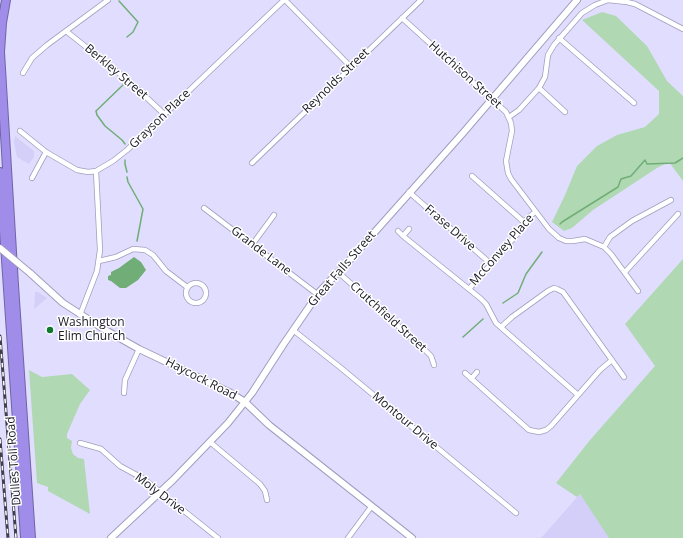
<!DOCTYPE html>
<html>
<head>
<meta charset="utf-8">
<style>
	body { margin:0 }
	canvas { display:block; background:#e1ddff }
</style>
</head>
<body>
<canvas width="683" height="538"></canvas>
<script>
const ctx = document.querySelector('canvas').getContext('2d');
ctx.lineJoin = 'round';
function paint(path, color) { ctx.fillStyle = color; ctx.fill(path, 'evenodd'); }
const shape = rows => new Path2D(rows.map(r => 'M' + r).join(''));
function strokePath(path, color, width, dash) { ctx.strokeStyle = color; ctx.lineWidth = width; ctx.lineCap = dash ? 'butt' : 'round'; ctx.setLineDash(dash || []); ctx.stroke(path); }
function drawText(font, color, halo, rows, align = 'center') {
  ctx.font = font + ' "Open Sans",sans-serif'; ctx.lineWidth = 3; ctx.setLineDash([]); ctx.textBaseline = 'middle'; ctx.strokeStyle = halo; ctx.fillStyle = color; for (const [text, x, y, turn = 0] of rows) {
    ctx.save(); ctx.translate(x, y); ctx.rotate((+turn || 0) * Math.PI / 180); ctx.textAlign = isNaN(turn) ? turn : align; if (halo) ctx.strokeText(text, 0, 0); ctx.fillText(text, 0, 0); ctx.restore();
  }
}
paint(shape([
	[15,136,34,151,34,157,29,164,17,157,14,142],
	[35,292,38,292,47,298,34,309],
	[580,494,613,538,541,538]
]), '#d4cff8');
paint(shape([
	[602,12,616,16,647,46,667,81,683,96,683,181,669,162,657,168,593,210,572,228,564,231,552,222,565,195,577,166,597,146,617,135,645,127,659,114,659,91,582,20],
	[683,259,683,538,609,538,580,494,577,497,556,483,590,440,655,366,625,324],
	[29,370,42,377,72,374,90,390,80,404,67,434,67,438,72,441,71,448,73,454,78,458,84,459,90,514,48,491,48,487,37,483]
]), '#b0d9b3');
paint(shape([
	[134,257,141,262,146,270,138,280,126,288,120,288,111,281,108,280,108,276,111,275,111,272,119,268]
]), '#70ad77');
strokePath(shape([
	[119,1,138,22,133,32,127,37],
	[124,84,96,111,97,115,105,126,122,140,125,144],
	[125,160,125,164,127,172],
	[127,177,128,182,143,209,137,241],
	[560,224,562,222,618,187,621,179,631,176,645,160,647,164,675,163,683,158],
	[503,303,518,293,526,274,542,252],
	[463,337,483,319]
]), '#70ad77', 1.5);
const minor = shape([
	[285,0,351,67],
	[402,18,506,112,511,123,512,131,506,161,508,173,511,179,549,229,559,238,566,241,573,241,585,239,604,247,611,254,638,291],
	[66,31,130,82,164,114],
	[559,38,634,103],
	[23,73,32,58,47,45,108,0],
	[539,88,565,112],
	[509,117,519,110,539,88,545,77,548,55,554,45,582,13,595,5,608,0,627,2,635,4,683,29],
	[20,131,46,152,77,170,88,172,96,171,113,161,127,150,284,0],
	[252,163,421,0],
	[472,176,525,223],
	[32,178,46,152],
	[409,192,491,264],
	[204,208,317,294],
	[398,231,403,236,409,229],
	[403,236,480,298,486,304,496,323,578,395],
	[252,245,274,215],
	[604,247,610,237,632,221,671,200],
	[99,261,116,257,133,249,145,250,153,255,166,271,187,287],
	[338,272,423,348,431,356,434,365],
	[625,272,678,214],
	'186 293a10 10 0 1 1 20 0a10 10 0 1 1-20 0Z',
	[469,289,519,232,527,219,535,212],
	[80,315,97,271,100,250,96,171],
	[501,327,512,317,548,291,554,288,557,289,563,292,624,377],
	[293,330,341,368,516,513],
	[465,373,529,430,539,432,546,430,551,426,600,370,612,360],
	[471,379,477,372],
	[124,393,125,380,139,349],
	[210,442,260,484,265,491,267,500],
	[80,443,101,449,120,466,144,479,218,538],
	[348,538,371,507]
]);
const secondary = shape([
	[30,273,63,303,102,328,139,349,229,392,245,402,269,425,412,538],
	[111,538,173,480,228,423,252,393,283,345,320,291,348,262,463,133,577,0]
]);
const motorway = shape([
	[6,0,2,23,0,52,14,285,31,538],
	[0,172,25,538]
]);
strokePath(minor, '#a19dbd', 6);
strokePath(secondary, '#a19dbd', 8);
strokePath(motorway, '#7164a4', 10);
strokePath(minor, '#fff', 4.5);
strokePath(secondary, '#fff', 6);
strokePath(motorway, '#9f8de9', 8);
const rail = shape([
	[0,336,16,538],
	[0,439,8,538]
]);
strokePath(rail, '#403d4d', 3);
strokePath(rail, '#fff', 1.5, [4.5]);
const secondaryBridge = shape([
	[0,248,30,273]
]);
strokePath(secondaryBridge, '#a19dbd', 8, []);
strokePath(secondaryBridge, '#fff', 6);
for (const [x, y, r, color] of [
	[50,330,4,"#0f7a2e"]
]) { const dot = new Path2D(); dot.arc(x, y, r, 0, 2 * Math.PI); ctx.fillStyle = color; ctx.fill(dot); strokePath(dot, '#fff', 1.5); }
drawText('12px', '#1b1925', '#fff', [
	["Berkley Street",116,72,40],
	["Hutchison Street",465,75,42],
	["Reynolds Street",336,81,-44],
	["Grayson Place",160,119,-44],
	["Frase Drive",450,228,41],
	["McConvey Place",502,250,-49],
	["Grande Lane",261,251,37],
	["Great Falls Street",342,269,-49],
	["Crutchfield Street",388,317,42],
	["Haycock Road",201,379,27],
	["Montour Drive",405,421,40],
	["Dulles Toll Road",14,461,-94],
	["Moly Drive",160,494,37]
]);
drawText('12px', '#1b1925', '#fff', [
	["Washington",58,323],
	["Elim Church",58,337]
], 'left');
</script>
</body>
</html>
